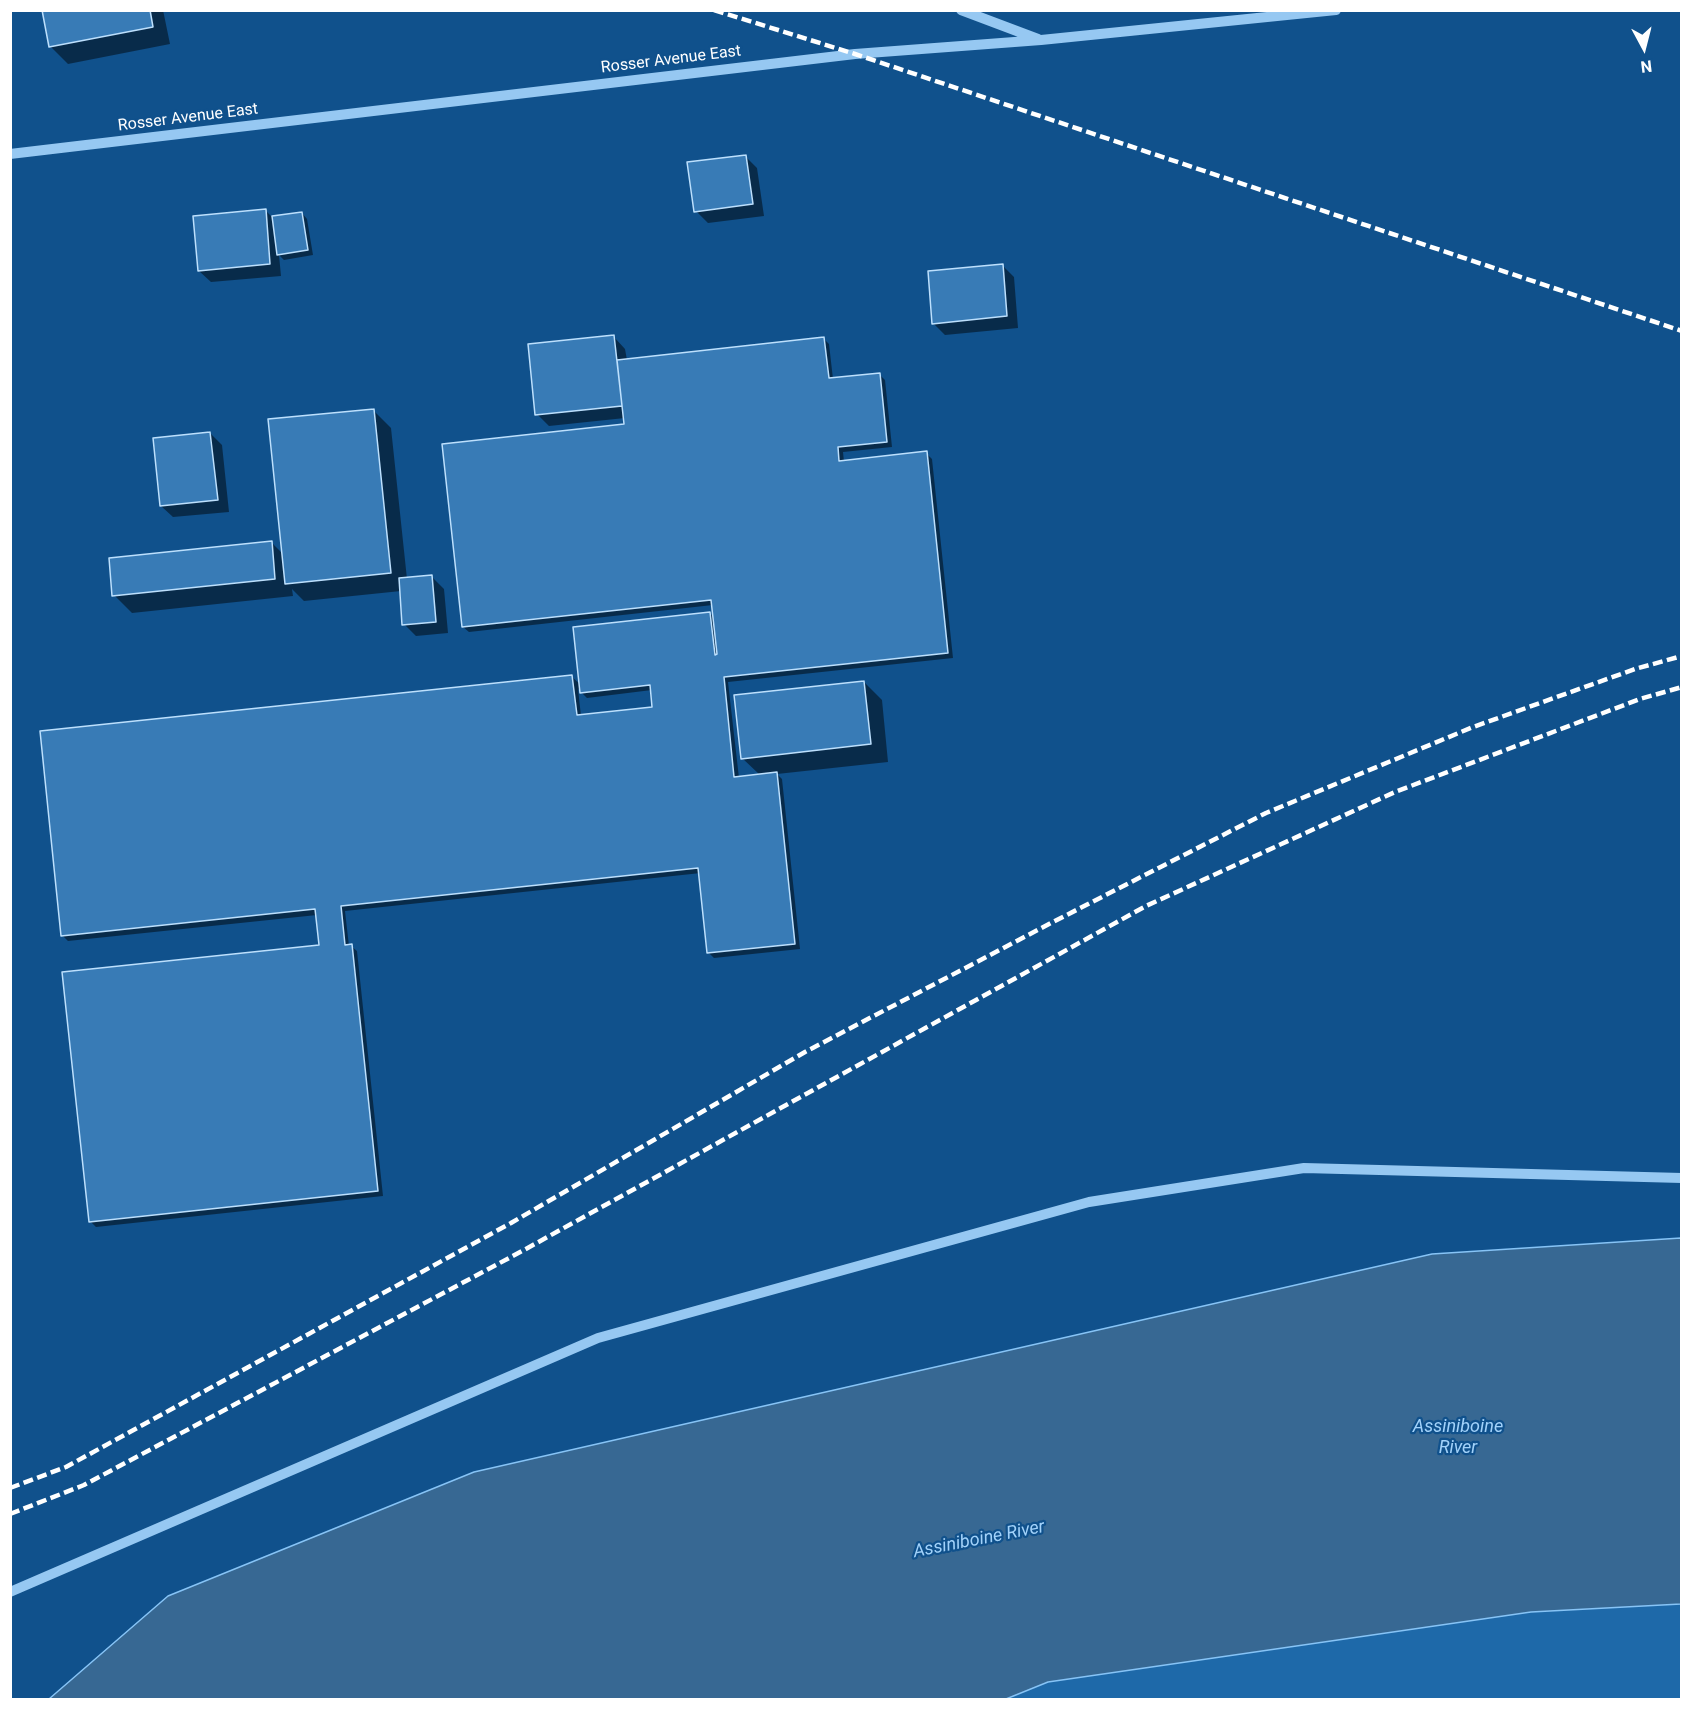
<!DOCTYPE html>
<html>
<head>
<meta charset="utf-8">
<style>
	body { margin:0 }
	#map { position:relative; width:1692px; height:1710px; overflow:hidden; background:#10518c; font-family:Roboto,sans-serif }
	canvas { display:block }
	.frame { position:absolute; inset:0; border:12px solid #fff; pointer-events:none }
	.north { position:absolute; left:1614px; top:18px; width:60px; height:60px; -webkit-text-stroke:4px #10518c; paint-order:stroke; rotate:173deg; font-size:16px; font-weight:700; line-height:24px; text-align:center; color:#fff }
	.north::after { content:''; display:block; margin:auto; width:21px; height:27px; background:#fff; clip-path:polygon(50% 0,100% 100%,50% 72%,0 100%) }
</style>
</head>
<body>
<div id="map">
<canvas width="1692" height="1710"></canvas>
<div class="frame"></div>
<div class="north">N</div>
</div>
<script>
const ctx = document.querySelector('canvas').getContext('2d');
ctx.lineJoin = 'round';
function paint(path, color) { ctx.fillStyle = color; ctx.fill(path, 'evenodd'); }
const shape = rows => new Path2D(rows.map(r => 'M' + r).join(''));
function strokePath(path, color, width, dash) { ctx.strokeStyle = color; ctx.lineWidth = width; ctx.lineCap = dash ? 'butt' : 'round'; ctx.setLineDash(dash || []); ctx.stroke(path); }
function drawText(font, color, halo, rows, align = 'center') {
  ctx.font = font + ' Roboto,sans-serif'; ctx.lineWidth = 4.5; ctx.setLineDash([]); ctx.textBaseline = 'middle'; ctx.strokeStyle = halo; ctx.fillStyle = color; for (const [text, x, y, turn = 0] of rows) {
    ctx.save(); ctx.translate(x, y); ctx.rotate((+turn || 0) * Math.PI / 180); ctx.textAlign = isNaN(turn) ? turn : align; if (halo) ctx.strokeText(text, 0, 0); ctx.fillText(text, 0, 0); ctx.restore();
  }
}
paint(shape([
	[1681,1604,1681,1699,1006,1700,1048,1682,1531,1612]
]), '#1e69a9');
const water = shape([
	[1681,1238,1681,1604,1531,1612,1048,1682,1006,1699,49,1699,168,1596,474,1472,1432,1254,1681,1238]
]);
paint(water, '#376893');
strokePath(water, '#87c4f6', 1.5);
paint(shape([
	[43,10,163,10,170,44,68,64,50,46],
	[745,156,757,168,764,216,708,223,696,211],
	[265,210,272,217,302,213,307,219,313,255,284,260,279,255,281,276,211,282,199,271],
	[1002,265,1014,277,1018,328,945,335,933,323],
	[614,337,625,349,627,360,824,339,829,344,833,379,879,374,885,380,892,447,843,452,844,462,926,453,932,459,953,658,728,682,739,778,760,775,742,758,864,682,882,700,888,762,777,774,782,779,800,949,714,958,709,953,701,873,345,911,349,946,351,946,357,951,383,1196,96,1227,90,1221,321,947,317,915,68,941,63,936,572,677,581,685,710,613,715,619,713,605,469,632,463,627,626,425,625,418,549,426,537,414],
	[578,689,587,698,652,690,654,709,581,716],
	[373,410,391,428,407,579,432,577,444,589,448,633,416,636,404,624,401,591,304,601,292,589,293,596,132,613,114,595,271,542,283,554],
	[210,433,222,445,229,512,173,517,161,506]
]), '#0007');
const building = shape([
	[42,10,150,10,153,27,49,47,42,10],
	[746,155,753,204,694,212,687,162,746,155],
	[266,209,270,264,198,271,193,216,266,209],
	[302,212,308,250,277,255,272,216,302,212],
	[1003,264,1007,316,932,324,928,271,1003,264],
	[614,335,622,406,535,415,528,344,614,335],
	[824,337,829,378,880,373,887,442,838,447,839,461,927,451,948,653,724,677,734,777,777,772,795,944,707,953,698,868,341,906,345,945,352,944,378,1191,89,1222,62,972,319,945,315,909,61,936,40,731,572,675,577,715,652,707,650,685,580,693,573,627,710,612,715,655,717,654,711,600,462,627,442,444,624,424,617,360,824,337],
	[374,409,391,573,285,584,268,419,374,409],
	[210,432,218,500,160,506,153,438,210,432],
	[272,541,275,579,112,596,109,558,272,541],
	[432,575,436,622,402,625,399,578,432,575],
	[864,681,871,744,741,759,734,695,864,681]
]);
paint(building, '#387bb6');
strokePath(building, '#bde0fd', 1.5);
strokePath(shape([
	[961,10,1038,39],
	[10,154,855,54,1041,40,1336,10],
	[10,1592,598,1338,1089,1202,1304,1168,1682,1178]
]), '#96c8f2', 10);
strokePath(shape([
	[714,10,855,54,1682,331],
	[10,1488,66,1467,511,1223,805,1052,1053,922,1266,813,1473,727,1635,669,1682,656],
	[10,1514,84,1485,524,1250,1146,906,1395,792,1640,699,1682,687]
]), '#fff', 4.5, [10, 4.5]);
drawText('16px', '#fff', '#10518c', [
	["Rosser Avenue East",671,60,-7],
	["Rosser Avenue East",188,118,-7]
]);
drawText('italic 18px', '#a2d2fa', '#10518c', [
	["Assiniboine",1458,1427],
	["River",1458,1448],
	["Assiniboine River",979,1540,-11]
]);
</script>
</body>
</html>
